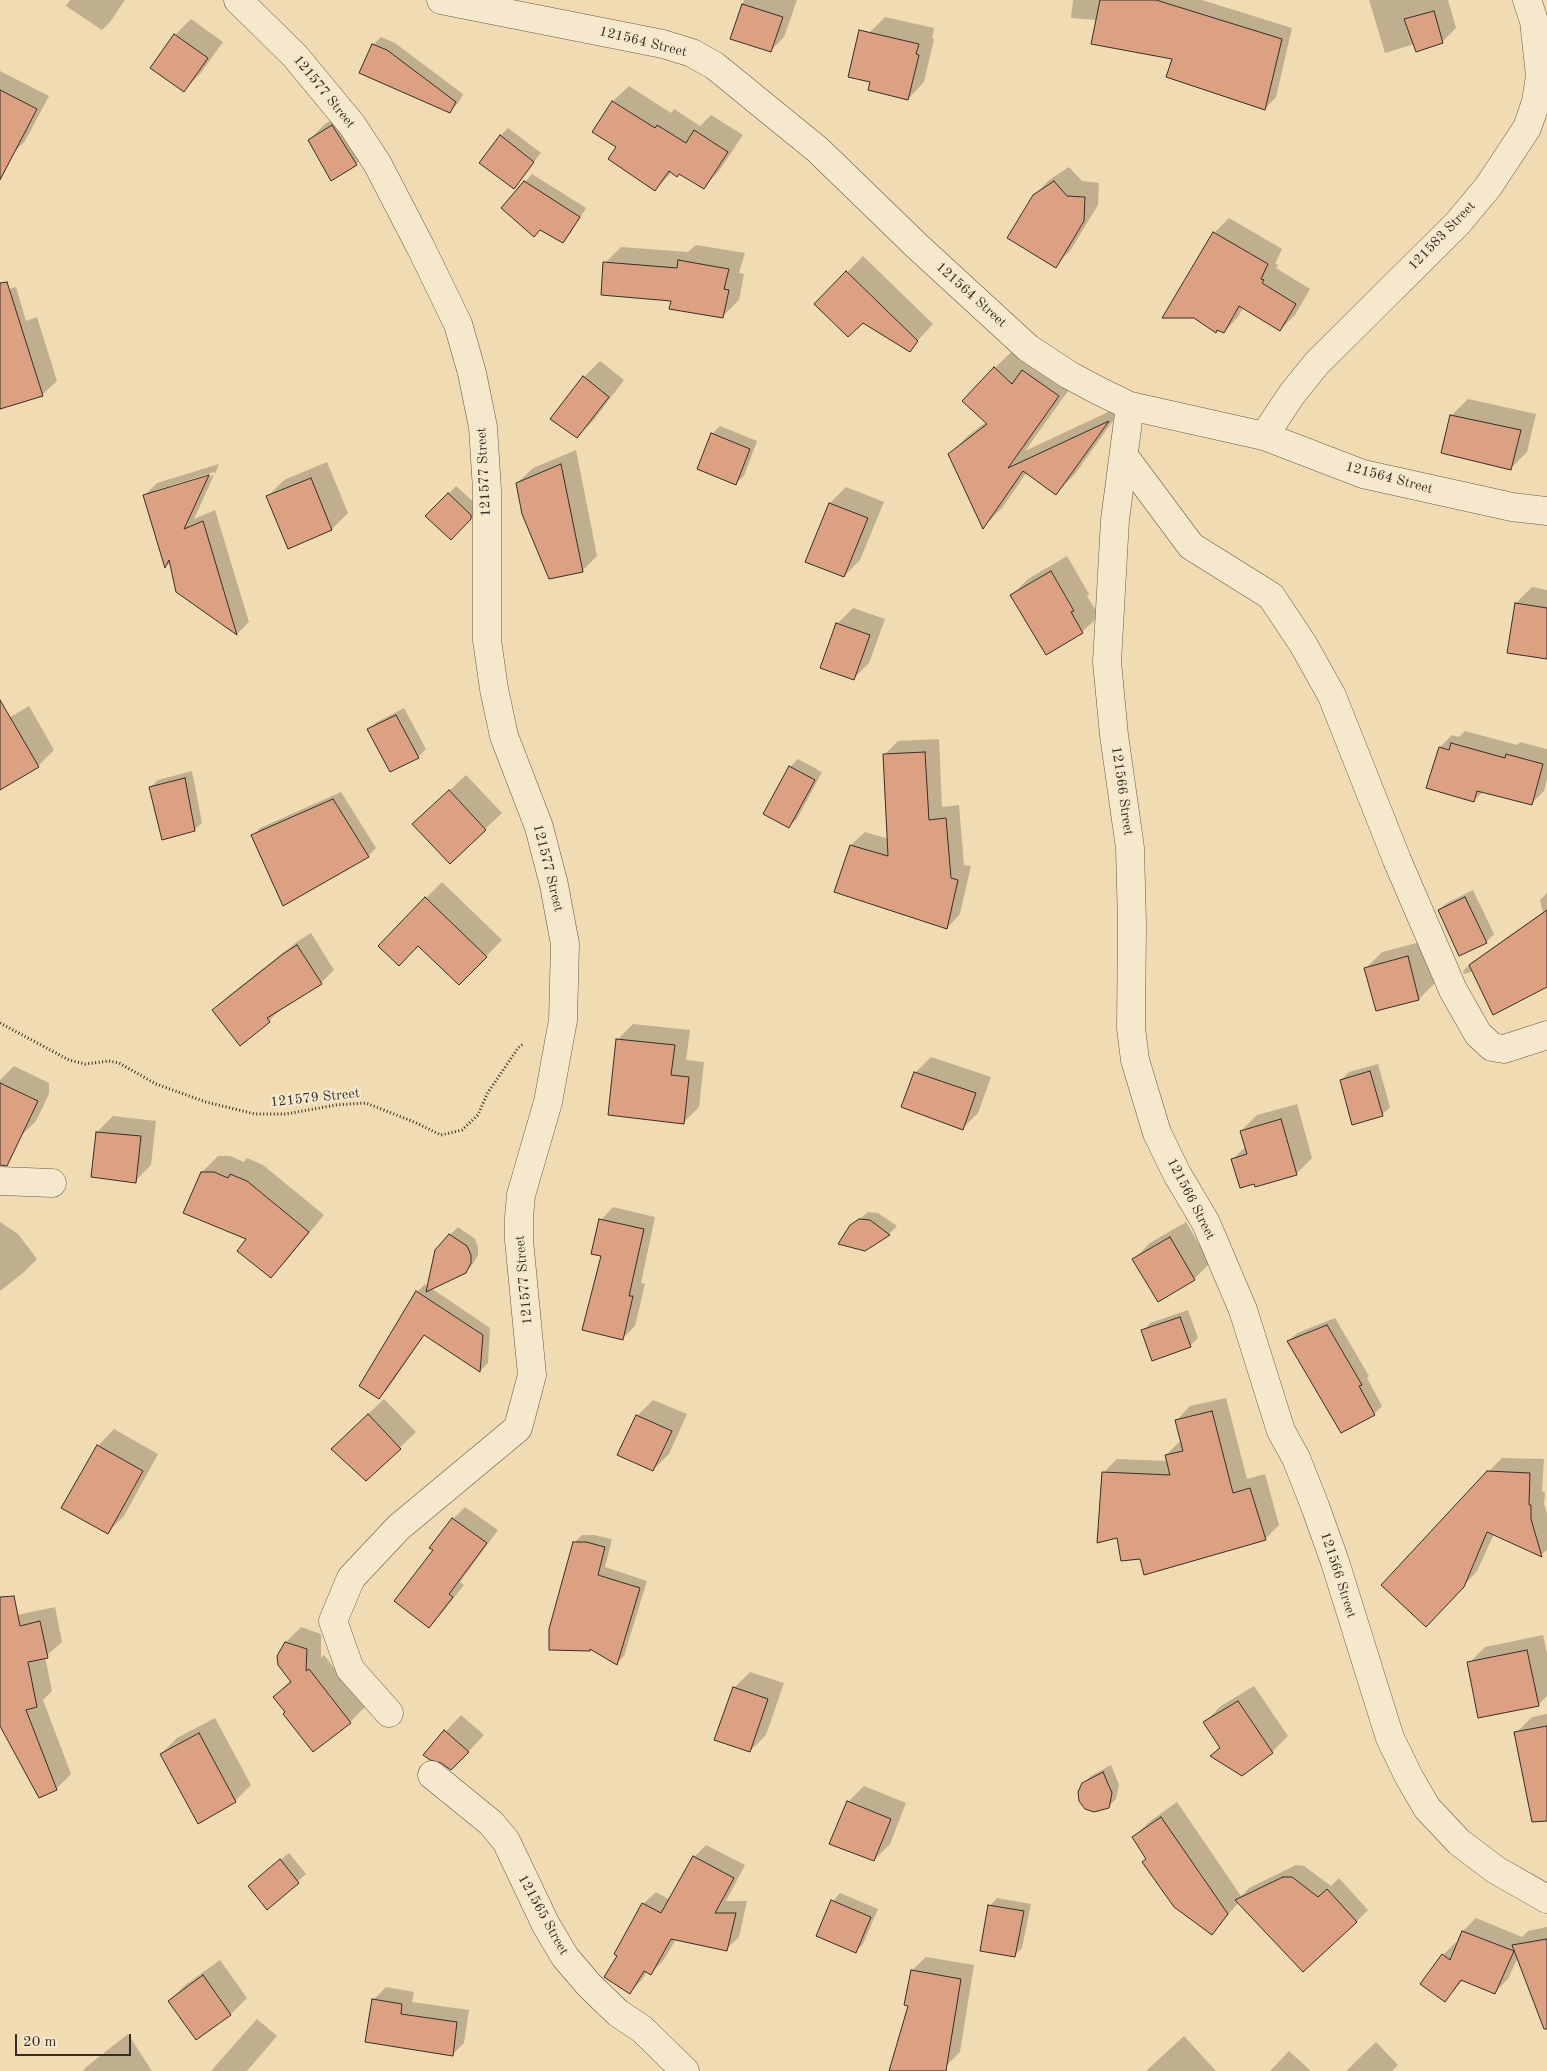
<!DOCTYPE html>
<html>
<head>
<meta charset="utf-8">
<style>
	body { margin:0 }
	#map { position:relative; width:1547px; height:2071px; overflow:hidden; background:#f0dbb2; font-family:"Old Standard TT",serif }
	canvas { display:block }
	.scale { position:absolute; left:15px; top:2034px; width:116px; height:22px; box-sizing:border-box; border:2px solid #382d25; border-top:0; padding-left:6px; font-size:15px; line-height:18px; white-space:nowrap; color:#382d25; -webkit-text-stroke:4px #f5e8cd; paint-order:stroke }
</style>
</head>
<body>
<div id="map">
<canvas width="1547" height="2071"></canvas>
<div class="scale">20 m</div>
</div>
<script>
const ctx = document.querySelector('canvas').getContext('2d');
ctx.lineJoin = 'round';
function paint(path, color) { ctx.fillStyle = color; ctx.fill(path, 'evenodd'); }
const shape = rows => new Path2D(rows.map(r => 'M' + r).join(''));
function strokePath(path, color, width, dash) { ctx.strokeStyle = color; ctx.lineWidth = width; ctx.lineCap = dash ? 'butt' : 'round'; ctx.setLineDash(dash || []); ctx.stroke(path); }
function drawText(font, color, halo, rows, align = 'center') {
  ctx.font = font + ' "Old Standard TT",serif'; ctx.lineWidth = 4.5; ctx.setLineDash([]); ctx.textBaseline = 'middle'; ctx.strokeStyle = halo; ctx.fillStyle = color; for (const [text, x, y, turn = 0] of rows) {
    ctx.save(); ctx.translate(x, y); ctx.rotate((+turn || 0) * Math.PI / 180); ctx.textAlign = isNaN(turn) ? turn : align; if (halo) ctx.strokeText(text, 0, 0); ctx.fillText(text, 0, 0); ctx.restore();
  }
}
paint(shape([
	[70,0,125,0,110,22,102,30,66,6],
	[744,0,797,0,784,37,770,51,732,39],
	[1073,0,1202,0,1292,28,1276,97,1265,109,1173,58,1097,20,1071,18],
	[1369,0,1448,0,1456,28,1442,42,1414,44,1385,53],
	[885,17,934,28,932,38,934,39,924,82,908,99,872,82,869,33],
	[191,19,223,42,200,74,184,90,175,35],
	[381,37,395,43,463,94,458,103,450,111,373,45],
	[0,71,49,96,25,141,12,154,0,148],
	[629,86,671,113,674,109,700,126,711,115,743,135,719,171,703,188,680,173,672,172,655,190,618,146,612,102],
	[348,110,372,148,356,164,331,179,309,140,325,124],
	[508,128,541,153,514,187,500,136],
	[1069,167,1082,181,1099,183,1098,205,1070,251,1055,266,1034,196,1049,180],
	[532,174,586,208,570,234,563,242,525,182],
	[1229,218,1282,249,1275,264,1278,265,1276,268,1310,289,1295,315,1280,330,1243,308,1238,317,1224,332,1218,329,1216,331,1214,233],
	[696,245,745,253,739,273,744,274,739,300,723,316,672,300,605,263,621,247,688,252],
	[863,256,933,324,909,350,863,321,816,304],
	[16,287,26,321,37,317,57,381,42,395,0,292],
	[1014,349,1078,377,1025,451,1125,404,1075,474,1056,493,1027,472,1002,508,983,527,949,454,969,435,986,422,995,368],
	[600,361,624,380,593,421,577,437,584,377],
	[1468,399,1536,414,1527,452,1511,468,1443,452,1452,415],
	[720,426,757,441,744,476,736,483,712,434],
	[576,450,597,556,582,571,517,483,533,468],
	[327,462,348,513,332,529,288,547,268,496,284,480],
	[219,464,215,474,214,472,157,490,157,492,214,475,194,519,215,510,249,622,237,634,177,591,171,561,166,566,144,496,157,483],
	[456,486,479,507,479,510,451,539,427,516],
	[846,487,884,502,860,560,844,576,807,561,830,503],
	[1067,556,1089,594,1087,596,1099,616,1082,632,1012,595,1028,579],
	[1532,587,1547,590,1547,658,1516,603],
	[853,608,885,619,869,663,853,679,837,624],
	[29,706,54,750,38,766,0,783,0,723],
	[404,708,426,749,418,757,369,729,377,722],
	[1465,731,1517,745,1520,742,1547,749,1547,779,1544,791,1531,804,1483,792,1474,800,1440,747,1452,735,1459,737],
	[939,739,942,807,959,805,964,865,971,866,960,914,947,928,835,891,851,845,865,832,889,839,884,755,898,741],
	[798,759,822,772,797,819,789,826,790,767],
	[192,771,202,823,194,830,150,788,158,780],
	[466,775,502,813,450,862,430,809],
	[341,792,376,848,368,856,253,836,260,828],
	[442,882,502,940,459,984,426,898],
	[1473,890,1494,934,1486,942,1439,910,1447,903],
	[1547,893,1547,950,1464,974,1463,971,1471,963,1543,912,1540,900],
	[311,933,334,970,321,983,282,1008,269,1021,214,1010,227,997,298,941],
	[1424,941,1435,983,1419,999,1376,1010,1366,968,1382,952],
	[633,1024,690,1030,686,1060,704,1062,699,1107,684,1122,618,1039],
	[931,1057,991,1077,978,1113,962,1129,929,1117,915,1073],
	[1378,1064,1390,1107,1382,1115,1341,1080,1349,1072],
	[14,1066,49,1083,49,1094,36,1121,20,1137,0,1127,0,1080],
	[1297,1104,1312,1158,1296,1174,1233,1159,1246,1146,1241,1131,1257,1115],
	[113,1116,156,1121,151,1165,135,1181,97,1132],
	[218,1156,230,1156,244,1162,247,1158,263,1165,324,1215,287,1260,271,1276,248,1239,202,1172],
	[613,1207,655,1217,641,1283,645,1284,635,1326,622,1339,602,1255,601,1220],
	[868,1212,878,1213,897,1226,889,1234,865,1250,851,1226],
	[0,1222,18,1234,37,1259,23,1273,0,1291],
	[1186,1222,1210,1263,1194,1279,1134,1259,1150,1243],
	[458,1227,475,1239,478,1247,478,1255,473,1264,465,1272,431,1288,490,1328,488,1363,480,1371,425,1334,387,1390,379,1397,417,1292,425,1284,428,1287,450,1235],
	[1188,1310,1198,1338,1190,1346,1143,1331,1150,1323],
	[1335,1318,1369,1376,1367,1378,1382,1406,1374,1414,1289,1341,1297,1333],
	[1226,1398,1247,1479,1265,1474,1279,1525,1265,1539,1141,1558,1103,1473,1117,1459,1168,1461,1166,1455,1181,1440,1176,1421,1190,1406],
	[384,1399,416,1432,366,1480,332,1448],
	[653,1400,687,1414,669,1454,653,1470,637,1416],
	[114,1429,158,1454,124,1516,108,1532,98,1446],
	[1502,1458,1544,1459,1542,1491,1545,1492,1544,1504,1547,1513,1547,1550,1541,1555,1494,1534,1477,1571,1440,1611,1488,1472],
	[465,1507,498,1530,460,1582,464,1585,441,1614,429,1626,435,1550,431,1548,453,1519],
	[582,1535,594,1535,612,1539,605,1567,647,1581,624,1656,617,1663,592,1648,590,1650,574,1543],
	[55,1607,62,1642,45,1657,52,1691,43,1700,71,1774,56,1789,0,1723,0,1621,3,1618],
	[301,1627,321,1634,321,1658,324,1655,365,1707,350,1722,286,1712,274,1697,291,1680,278,1657,286,1642],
	[1543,1635,1547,1653,1547,1696,1538,1705,1469,1663,1485,1647],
	[750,1672,784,1683,766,1735,750,1751,734,1688],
	[1254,1686,1288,1736,1272,1752,1212,1756,1220,1747,1205,1722,1221,1706],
	[1547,1714,1547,1769,1516,1733,1532,1717],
	[461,1715,484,1735,467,1753,442,1761,425,1754],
	[215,1718,251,1785,235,1801,161,1754,177,1738],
	[1111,1765,1119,1785,1116,1799,1108,1807,1083,1784,1091,1776],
	[864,1786,906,1803,890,1844,874,1860,848,1802],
	[1177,1802,1241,1896,1249,1888,1296,1865,1304,1866,1331,1886,1339,1878,1368,1910,1356,1922,1239,1902,1212,1933,1147,1858,1133,1838,1149,1822],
	[706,1845,745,1865,726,1901,747,1901,739,1937,726,1949,676,1939,663,1961,651,1973,647,1971,642,1980,630,1992,619,1955,643,1904,656,1892,670,1900,694,1857],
	[289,1853,306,1874,267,1908,249,1886],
	[840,1893,878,1909,863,1944,856,1951,833,1901],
	[997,1898,1031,1904,1022,1948,1014,1956,990,1906],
	[1476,1918,1522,1937,1528,1931,1547,1927,1547,2029,1518,1957,1508,1979,1495,1992,1464,1979,1445,2000,1443,1955,1456,1942,1458,1944,1463,1931],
	[926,1957,974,1965,960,2052,941,2071,890,2071,909,2005,912,1970],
	[220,1960,247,1998,231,2014,196,2038,169,2001,185,1985],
	[386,1987,414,1992,412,2002,469,2010,464,2043,452,2055,374,1999],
	[257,2019,277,2036,247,2071,211,2071],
	[128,2034,152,2071,83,2071,86,2067],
	[1184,2036,1216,2071,1146,2071],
	[1376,2042,1398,2065,1392,2071,1346,2071],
	[1289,2051,1311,2071,1270,2071]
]), '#0003');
const building = shape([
	[1100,0,1156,0,1282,39,1265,110,1166,77,1172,59,1091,44,1100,0],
	[742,4,783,17,771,52,730,39,742,4],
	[1434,11,1443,43,1416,52,1404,19,1434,11],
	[859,30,919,44,916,54,919,55,908,100,868,90,870,82,848,77,859,30],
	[174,34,208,58,184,92,150,68,174,34],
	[372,44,387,50,456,102,450,113,359,73,372,44],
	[0,90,37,109,0,180,0,90],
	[612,101,655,128,657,125,686,143,694,130,728,152,704,189,679,174,677,177,669,171,655,191,608,159,616,147,592,132,612,101],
	[332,125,357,165,331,181,308,140,332,125],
	[500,135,534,162,514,189,479,163,500,135],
	[524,181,580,217,563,243,540,230,534,237,501,208,524,181],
	[1054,181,1067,196,1085,197,1084,221,1056,268,1007,238,1033,195,1054,181],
	[1213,232,1268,264,1261,279,1264,280,1262,283,1296,304,1280,331,1239,306,1224,333,1217,330,1216,333,1194,318,1162,318,1213,232],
	[678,260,729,269,724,289,729,290,723,318,669,309,671,301,601,295,603,262,677,268,678,260],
	[846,271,918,341,910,352,863,323,848,337,814,304,846,271],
	[7,282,43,396,0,409,0,283,7,282],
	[994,367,1012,384,1022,370,1059,396,1008,468,1109,421,1056,495,1023,471,983,529,948,454,987,424,962,401,994,367],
	[583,376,609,397,577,438,550,419,583,376],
	[1450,415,1521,430,1511,470,1441,453,1450,415],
	[711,433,750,449,736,485,697,469,711,433],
	[561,464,583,572,549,579,522,514,516,483,561,464],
	[209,475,184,529,203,521,237,635,176,592,169,560,165,568,143,495,209,475],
	[311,478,332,530,288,549,266,496,311,478],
	[448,493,471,515,471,519,451,540,425,516,448,493],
	[829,503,868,518,844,577,805,562,829,503],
	[1051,571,1074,611,1071,612,1083,633,1046,655,1010,595,1051,571],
	[1515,603,1547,608,1547,659,1507,653,1515,603],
	[836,623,870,635,854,680,820,668,836,623],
	[0,700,39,767,0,790,0,700],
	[396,715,419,758,390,772,367,729,396,715],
	[1451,743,1505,758,1506,754,1543,764,1532,805,1477,791,1474,802,1426,788,1439,747,1449,750,1451,743],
	[925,752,929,820,946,818,951,878,958,880,947,929,834,892,850,845,888,856,883,754,925,752],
	[789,766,815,780,789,828,763,814,789,766],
	[185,778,195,831,162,840,149,787,185,778],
	[449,790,486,830,450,864,412,824,449,790],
	[333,799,369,857,283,906,251,835,333,799],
	[425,897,487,957,459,985,418,946,399,966,378,946,425,897],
	[1465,897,1487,943,1459,956,1438,910,1465,897],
	[1547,910,1547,987,1493,1015,1469,965,1547,910],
	[297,945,322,984,267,1018,270,1022,240,1046,212,1010,283,954,297,945],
	[1408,956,1419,1000,1376,1011,1364,968,1408,956],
	[616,1039,675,1045,671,1075,689,1077,684,1124,608,1115,616,1039],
	[1370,1071,1383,1116,1352,1125,1340,1080,1370,1071],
	[914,1072,976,1093,963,1130,901,1107,914,1072],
	[0,1083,38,1101,7,1166,0,1165,0,1083],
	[1281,1119,1297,1175,1255,1187,1254,1184,1240,1188,1231,1159,1247,1154,1240,1131,1281,1119],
	[96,1132,141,1136,136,1183,91,1177,96,1132],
	[201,1172,214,1172,228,1178,230,1174,247,1181,309,1232,271,1278,237,1251,246,1239,183,1213,201,1172],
	[599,1219,644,1229,629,1296,633,1296,623,1340,582,1330,601,1256,591,1254,599,1219],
	[859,1219,870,1220,890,1235,865,1251,838,1244,850,1225,859,1219],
	[449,1234,467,1246,471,1255,471,1263,466,1273,426,1292,435,1250,449,1234],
	[1170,1237,1195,1280,1158,1302,1132,1259,1170,1237],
	[416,1291,483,1335,480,1372,424,1335,379,1399,359,1386,416,1291],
	[1180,1317,1191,1347,1152,1361,1141,1330,1180,1317],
	[1327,1325,1362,1385,1359,1386,1375,1415,1341,1433,1287,1341,1327,1325],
	[1212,1411,1233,1493,1250,1488,1266,1540,1144,1575,1140,1559,1121,1561,1117,1538,1097,1543,1102,1472,1170,1475,1165,1455,1183,1451,1175,1420,1212,1411],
	[368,1414,401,1449,366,1481,331,1449,368,1414],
	[636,1415,672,1431,653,1471,617,1455,636,1415],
	[97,1445,143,1471,108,1534,61,1508,97,1445],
	[1487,1471,1530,1473,1529,1505,1531,1505,1531,1519,1542,1557,1487,1532,1464,1587,1426,1627,1381,1585,1487,1471],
	[452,1518,487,1543,449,1594,453,1597,429,1628,394,1601,433,1550,429,1548,452,1518],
	[573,1542,586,1542,605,1547,598,1575,640,1588,617,1665,590,1649,590,1651,549,1650,549,1629,573,1542],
	[14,1596,20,1626,40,1621,48,1658,28,1662,37,1707,26,1710,57,1790,39,1798,0,1726,0,1597,14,1596],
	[285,1642,307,1649,306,1671,309,1669,351,1723,313,1752,283,1714,285,1712,273,1697,291,1682,278,1665,277,1656,285,1642],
	[1527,1650,1539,1706,1478,1718,1467,1662,1527,1650],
	[733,1687,768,1699,750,1752,714,1740,733,1687],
	[1238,1701,1273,1753,1242,1776,1210,1756,1220,1748,1203,1722,1238,1701],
	[1547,1726,1547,1821,1532,1822,1514,1732,1547,1726],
	[444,1730,469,1752,451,1770,441,1763,430,1760,423,1755,444,1730],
	[199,1733,236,1802,198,1824,160,1754,199,1733],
	[1103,1772,1112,1793,1109,1808,1094,1812,1085,1809,1079,1801,1078,1792,1082,1783,1103,1772],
	[847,1801,891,1819,874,1861,829,1844,847,1801],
	[1161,1817,1228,1914,1212,1935,1174,1907,1142,1862,1146,1859,1132,1837,1161,1817],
	[693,1856,734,1878,715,1913,736,1913,727,1951,671,1939,651,1975,644,1971,630,1994,604,1977,617,1956,614,1954,642,1903,661,1913,693,1856],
	[280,1859,299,1883,267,1910,248,1886,280,1859],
	[1283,1877,1292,1877,1318,1897,1327,1889,1357,1922,1303,1972,1235,1900,1283,1877],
	[831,1900,871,1917,856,1953,816,1936,831,1900],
	[988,1905,1024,1911,1015,1957,980,1951,988,1905],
	[1462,1931,1514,1951,1495,1994,1461,1980,1445,2002,1420,1984,1442,1954,1450,1960,1462,1931],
	[1547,1939,1547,2029,1544,2029,1512,1945,1547,1939],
	[911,1970,961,1979,946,2071,889,2071,908,2006,904,2005,911,1970],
	[203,1975,231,2015,196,2040,168,2001,203,1975],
	[372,1999,402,2004,401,2014,457,2022,453,2056,365,2042,372,1999]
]);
paint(building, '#dca183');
strokePath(building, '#382d25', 1);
const minor = shape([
	[238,0,295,56,352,125,377,163,421,248,458,324,472,373,483,427,487,490,487,640,494,689,504,736,539,827,554,885,565,944,563,1020,548,1102,521,1195,519,1217,519,1240,532,1375,518,1428,399,1527,351,1578,333,1621,350,1669,389,1713],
	[441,0,663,44,692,53,715,66,818,150,917,246,1028,348,1069,375,1099,391,1130,406,1264,436,1363,474,1512,507,1547,511],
	[1130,406,1115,520,1107,662,1114,735,1130,848,1132,923,1131,1028,1135,1060,1157,1133,1177,1174,1206,1223,1243,1310,1281,1431,1296,1458,1315,1506,1335,1562,1390,1738,1409,1777,1427,1808,1459,1842,1496,1870,1547,1899],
	[1264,436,1292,394,1317,363,1457,224,1488,187,1527,128,1536,102,1540,76,1534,21,1527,0],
	[1124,456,1191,546,1271,596,1303,644,1332,696,1397,860,1453,990,1478,1034,1492,1047,1504,1049,1547,1035],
	[0,1181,52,1183],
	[432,1775,491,1823,506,1841,546,1925,565,1957,589,1985,618,2013,642,2029,685,2071]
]);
strokePath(minor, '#665848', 29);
strokePath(shape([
	[0,1023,69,1060,85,1064,109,1061,119,1063,156,1084,206,1102,255,1114,286,1114,336,1105,366,1103,414,1122,441,1135,462,1130,478,1115,487,1094,518,1048,524,1043]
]), '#382d25', 3, [1, 2.5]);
strokePath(minor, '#f5e8cd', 28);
drawText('14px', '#382d25', '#f5e8cd', [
	["121564 Street",643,42,14],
	["121577 Street",324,92,51],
	["121583 Street",1442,236,-46],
	["121564 Street",971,295,42],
	["121577 Street",484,472,-93],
	["121564 Street",1389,478,15],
	["121566 Street",1122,791,82],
	["121577 Street",548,868,76],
	["121579 Street",315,1098,-6],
	["121566 Street",1191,1199,63],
	["121577 Street",524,1280,-95],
	["121566 Street",1338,1575,72],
	["121565 Street",543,1915,61]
]);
</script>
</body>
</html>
